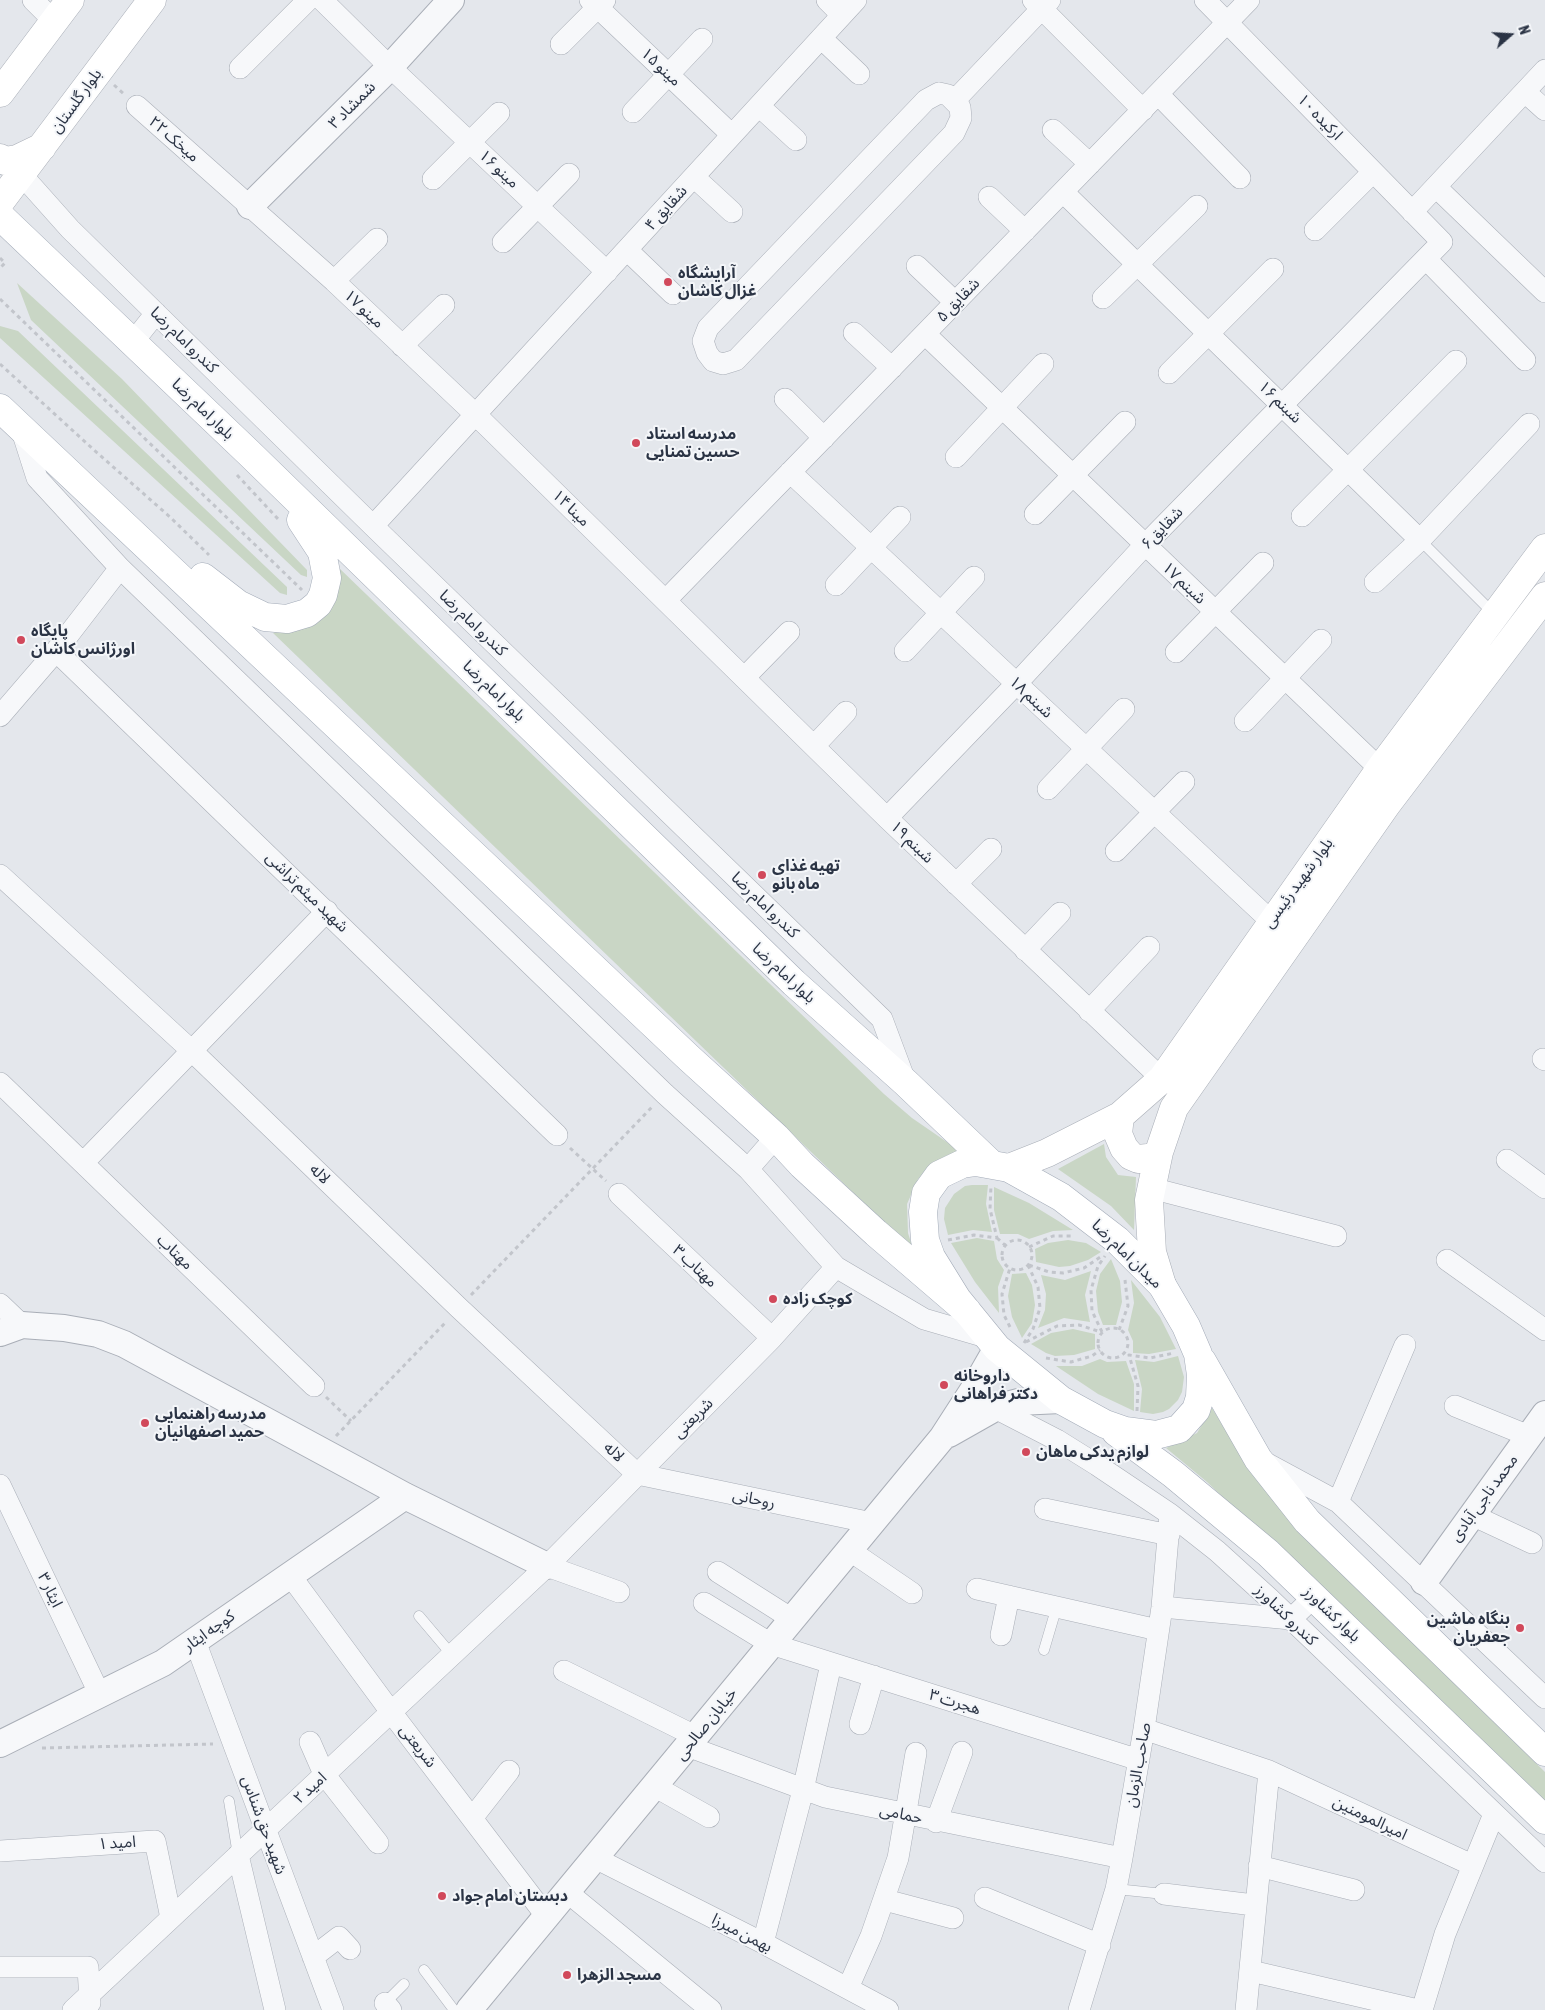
<!DOCTYPE html>
<html>
<head>
<meta charset="utf-8">
<style>
	body { margin:0 }
	#map { position:relative; width:1545px; height:2010px; overflow:hidden; background:#e4e7ec; font-family:"Asap Condensed",sans-serif }
	canvas { display:block }
	.north { position:absolute; left:1485px; top:10px; width:50px; height:50px; -webkit-text-stroke:4px #f4f6f9; paint-order:stroke; rotate:71deg; font-size:14px; font-weight:700; line-height:20px; text-align:center; color:#2b3445 }
	.north::after { content:''; display:block; margin:auto; width:18px; height:22px; background:#2b3445; clip-path:polygon(50% 0,100% 100%,50% 72%,0 100%) }
</style>
</head>
<body>
<div id="map">
<canvas width="1545" height="2010"></canvas>
<div class="north">N</div>
</div>
<script>
const ctx = document.querySelector('canvas').getContext('2d');
ctx.lineJoin = 'round';
function paint(path, color) { ctx.fillStyle = color; ctx.fill(path, 'evenodd'); }
const shape = rows => new Path2D(rows.map(r => 'M' + r).join(''));
function strokePath(path, color, width, dash) { ctx.strokeStyle = color; ctx.lineWidth = width; ctx.lineCap = dash ? 'butt' : 'round'; ctx.setLineDash(dash || []); ctx.stroke(path); }
function drawText(font, color, halo, rows, align = 'center') {
  ctx.font = font + ' "Asap Condensed","Noto Sans Arabic",sans-serif'; ctx.lineWidth = 4; ctx.setLineDash([]); ctx.textBaseline = 'middle'; ctx.strokeStyle = halo; ctx.fillStyle = color; for (const [text, x, y, turn = 0] of rows) {
    ctx.save(); ctx.translate(x, y); ctx.rotate((+turn || 0) * Math.PI / 180); ctx.textAlign = isNaN(turn) ? turn : align; if (halo) ctx.strokeText(text, 0, 0); ctx.fillText(text, 0, 0); ctx.restore();
  }
}
paint(shape([
	[17,283,122,379,307,570,307,577,301,575,31,320],
	[0,326,18,331,287,587,287,595,280,593,0,338],
	[338,567,884,1094,912,1118,960,1151,948,1155,931,1164,918,1179,907,1204,908,1233,912,1246,922,1259,273,633,299,624],
	[1104,1144,1106,1157,1118,1175,1136,1177,1134,1230,1111,1206,1058,1169],
	[972,1185,988,1185,986,1204,992,1232,973,1230,948,1235,944,1219,945,1208,954,1194,965,1186],
	[994,1187,1029,1203,1073,1230,1053,1231,1029,1239,1018,1234,1000,1234,994,1210],
	[977,1238,994,1241,997,1259,1004,1270,998,1287,999,1313,975,1282,951,1243],
	[1068,1240,1086,1243,1101,1252,1088,1260,1070,1266,1059,1267,1036,1262,1035,1249,1048,1243],
	[1111,1259,1120,1281,1122,1302,1116,1325,1103,1325,1098,1312,1096,1291,1100,1274],
	[1091,1271,1085,1295,1090,1322,1064,1318,1038,1328,1045,1310,1046,1294,1041,1275,1065,1280],
	[1026,1273,1032,1285,1035,1305,1032,1323,1022,1338,1012,1317,1008,1296,1012,1274],
	[1131,1280,1160,1317,1176,1349,1149,1354,1133,1353,1133,1341,1128,1330,1134,1303],
	[1073,1329,1095,1334,1095,1349,1074,1355,1055,1356,1046,1353,1031,1344,1051,1333],
	[1178,1356,1184,1377,1182,1392,1178,1400,1169,1409,1163,1412,1153,1414,1140,1412,1142,1389,1135,1360,1154,1362],
	[1100,1359,1107,1362,1126,1361,1134,1384,1134,1411,1098,1394,1056,1366,1082,1366],
	[1212,1408,1252,1474,1297,1530,1545,1772,1545,1806,1207,1482,1166,1448,1197,1433]
]), '#c9d6c5');
const service = shape([
	[1420,540,1494,614],
	[419,1616,452,1655],
	[1044,1650,1057,1606],
	[229,1801,238,1855],
	[1116,1889,1164,1894],
	[424,1970,454,2010],
	[385,2003,404,1984]
]);
const minor = shape([
	[33,0,54,21],
	[322,0,390,67,607,272],
	[590,0,732,135],
	[827,0,842,15],
	[1033,0,1143,110],
	[821,38,859,74],
	[561,44,605,0],
	[240,68,308,0],
	[1525,92,1545,110],
	[939,93,948,95,960,107,961,118,954,133,736,360,723,364,713,361,707,353,703,341,708,328,926,100,939,93],
	[1158,94,1240,178],
	[955,100,1050,0],
	[137,106,334,281,476,415,887,818,1162,1079],
	[759,106,796,140],
	[633,112,702,39],
	[1053,130,1090,164],
	[21,174,70,229,373,526,882,1019,906,1083],
	[694,177,732,212],
	[433,179,499,113],
	[1436,187,1545,292],
	[1063,192,1420,540],
	[989,197,1025,231],
	[1412,212,1545,70],
	[1315,230,1373,172],
	[503,242,569,174],
	[627,250,673,294],
	[1426,259,1525,360],
	[917,266,955,302],
	[334,281,377,239],
	[1103,298,1197,206],
	[854,333,892,368],
	[925,334,1380,769],
	[133,342,156,313],
	[402,346,444,305],
	[1169,373,1273,269],
	[785,399,824,438],
	[21,428,37,478,120,568,665,1094,748,1169,836,1267,924,1319,989,1338],
	[956,457,1043,364],
	[790,472,1271,921],
	[1035,514,1125,422],
	[1302,516,1456,361],
	[373,526,856,0],
	[1375,582,1420,540,1529,424],
	[836,585,900,517],
	[666,600,1249,0],
	[56,651,557,1135],
	[905,651,974,577],
	[1176,652,1263,563],
	[745,677,789,632],
	[0,716,56,651,120,568],
	[1245,721,1321,640],
	[814,746,846,712],
	[1048,789,1124,709],
	[887,818,1017,683,1144,546,1442,242,1205,0],
	[1116,851,1184,782],
	[0,875,192,1051,459,1308,637,1474,872,1523],
	[956,884,991,849],
	[1025,950,1060,913],
	[1089,1011,1149,947],
	[1543,1059,1545,1060],
	[0,1083,314,1386],
	[1507,1160,1545,1188],
	[83,1163,327,911],
	[748,1169,776,1137],
	[1151,1188,1336,1236],
	[619,1194,772,1338],
	[1447,1260,1545,1330],
	[0,1304,22,1325],
	[1455,1406,1529,1436],
	[995,1408,1057,1440,1097,1465,1170,1514,1217,1551,1270,1599,1545,1862],
	[1264,1462,1338,1502,1545,1698],
	[0,1485,100,1695],
	[1338,1502,1405,1345],
	[1045,1509,1169,1535],
	[1472,1515,1532,1543],
	[849,1550,912,1593],
	[547,1566,619,1592],
	[718,1572,792,1619],
	[290,1575,391,1712,547,1917],
	[977,1589,1158,1630],
	[704,1603,771,1644,1139,1760],
	[1162,1607,1291,1619,1314,1597],
	[1001,1635,1009,1596],
	[195,1641,333,2010],
	[564,1671,695,1736],
	[860,1724,874,1676],
	[1144,1729,1269,1771,1472,1865],
	[310,1742,324,1774,378,1843],
	[687,1746,825,1797,1122,1858],
	[654,1786,709,1817],
	[473,1817,509,1771],
	[936,1822,962,1752],
	[0,1851,155,1841,171,1918],
	[238,1855,275,2010],
	[595,1858,763,1943,888,2010],
	[1259,1866,1354,1890],
	[567,1892,711,2010],
	[1164,1894,1254,1905],
	[985,1898,1100,1945],
	[885,1900,953,1918],
	[763,1943,803,1790,831,1664],
	[313,1957,339,1937,350,1949],
	[0,1967,88,1967,90,2003],
	[1251,1971,1418,2010],
	[848,1988,871,1936,898,1858,916,1753],
	[385,2003,391,2010],
	[73,2010,547,1566,772,1338,836,1267],
	[1079,2010,1116,1889,1122,1858,1144,1729,1162,1607,1170,1514],
	[1246,2010,1269,1771],
	[1422,2010,1445,1934,1494,1814]
]);
const tertiary = shape([
	[250,206,390,67,451,0],
	[0,1333,22,1325,64,1328,98,1334,124,1344,405,1496,547,1566],
	[949,1434,995,1408,1018,1402,1061,1400],
	[1424,1582,1545,1414],
	[0,1744,163,1663,405,1496],
	[469,2010,942,1438,973,1390,997,1348]
]);
const secondary = shape([
	[0,93,70,0],
	[0,158,5,161,17,159,42,147],
	[0,202,152,0],
	[1120,1116,1118,1134,1124,1148,1131,1156,1138,1159,1158,1157],
	[1009,1168,1047,1153,1120,1116,1162,1079,1380,769,1545,548],
	[1162,1285,1152,1252,1149,1200,1159,1152,1174,1108,1387,804,1545,596]
]);
const primary = shape([
	[0,216,249,453,794,983,906,1083,990,1163],
	[0,408,689,1058,776,1137,802,1165,876,1233,967,1311],
	[203,577,238,604,265,617,287,619,307,613,318,604,323,595,327,578,322,552,301,520],
	[976,1162,1009,1168,1061,1197,1117,1240,1162,1285,1186,1326,1198,1354,1201,1375,1200,1397,1196,1410,1179,1429,1156,1435,1125,1431,1105,1424,1061,1400,997,1348,957,1299,931,1257,925,1240,923,1212,926,1193,939,1175,962,1164,976,1162],
	[1202,1361,1258,1459,1307,1521,1545,1752],
	[1116,1432,1173,1474,1268,1553,1545,1820]
]);
strokePath(service, '#a9aeb7', 11);
strokePath(minor, '#a9aeb7', 22);
strokePath(tertiary, '#a9aeb7', 28);
strokePath(secondary, '#a9aeb7', 29);
strokePath(primary, '#a3abb8', 29);
strokePath(shape([
	[114,85,124,94],
	[0,258,5,263,0,268],
	[0,299,302,590],
	[0,364,94,450,170,517,209,555],
	[237,475,279,520],
	[570,1148,606,1181],
	[997,1238,1006,1246],
	[948,1240,974,1235,997,1238,990,1209,991,1185],
	'1002 1255a15 15 0 1 1 30 0a15 15 0 1 1-30 0Z',
	[1029,1247,1053,1236,1074,1236],
	[1029,1265,1049,1272,1063,1273,1084,1268,1102,1256],
	[471,1295,652,1107],
	[1010,1327,1004,1315,1002,1294,1010,1268],
	'1098 1343a15 15 0 1 1 30 0a15 15 0 1 1-30 0Z',
	[1119,1330,1128,1306,1125,1280],
	[1102,1332,1092,1311,1091,1290,1098,1266,1105,1256],
	[1026,1342,1057,1326,1079,1325,1101,1332],
	[1024,1343,1033,1329,1040,1308,1038,1287,1028,1265],
	[1046,1358,1071,1362,1092,1356,1100,1350],
	[326,1397,351,1421],
	[1137,1411,1138,1386,1129,1355,1150,1358,1174,1353],
	[336,1436,446,1322],
	[42,1748,213,1744]
]), '#c2c5cb', 3, [4, 4]);
strokePath(service, '#f7f8fa', 10);
strokePath(minor, '#f7f8fa', 21);
strokePath(tertiary, '#f7f8fa', 26);
strokePath(secondary, '#fff', 28);
strokePath(primary, '#fff', 28);
for (const [x, y, r, color] of [
	[668,282,5,"#d1495b"],
	[636,443,5,"#d1495b"],
	[21,640,5,"#d1495b"],
	[762,875,5,"#d1495b"],
	[773,1299,5,"#d1495b"],
	[944,1385,5,"#d1495b"],
	[145,1423,5,"#d1495b"],
	[1026,1452,5,"#d1495b"],
	[1520,1628,5,"#d1495b"],
	[442,1896,5,"#d1495b"],
	[567,1975,5,"#d1495b"]
]) { const dot = new Path2D(); dot.arc(x, y, r, 0, 2 * Math.PI); ctx.fillStyle = color; ctx.fill(dot); strokePath(dot, '#f4f6f9', 2); }
drawText('16px', '#2b3445', '#f4f6f9', [
	["مینو ۱۵",661,67,43],
	["بلوار گلستان",76,101,-54],
	["شمشاد ۳",352,105,-45],
	["ارکیده ۱۰",1320,117,46],
	["میخک ۲۲",174,139,41],
	["مینو ۱۶",499,169,43],
	["شقایق ۴",666,208,-48],
	["شقایق ۵",958,300,-46],
	["مینو ۱۷",364,309,43],
	["کندرو امام رضا",184,340,44],
	["شبنم ۱۶",1280,402,44],
	["بلوار امام رضا",203,409,44],
	["مینا ۱۴",571,508,44],
	["شقایق۶",1162,528,-46],
	["شبنم ۱۷",1184,583,43],
	["کندرو امام رضا",473,623,44],
	["بلوار امام رضا",494,691,44],
	["شبنم ۱۸",1031,697,43],
	["شبنم ۱۹",912,842,44],
	["بلوار شهید رئیسی",1298,883,-54],
	["شهید میثم تراشی",307,892,44],
	["کندرو امام رضا",765,905,44],
	["بلوار امام رضا",784,973,43],
	["لاله",320,1174,44],
	["مهتاب",175,1252,44],
	["میدان امام رضا",1127,1254,44],
	["مهتاب ۳",695,1266,43],
	["شریعتی",693,1418,-45],
	["لاله",614,1452,43],
	["محمد ناجی آبادی",1484,1498,-54],
	["روحانی",754,1499,12],
	["ایثار ۳",50,1590,64],
	["بلوار کشاورز",1332,1614,44],
	["کندرو کشاورز",1286,1615,44],
	["کوچه ایثار",209,1631,-35],
	["هجرت ۳",955,1702,17],
	["خیابان صالحی",706,1724,-51],
	["شریعتی",418,1746,52],
	["صاحب الزمان",1138,1765,-80],
	["امید ۲",310,1788,-42],
	["حمامی",901,1814,12],
	["امیرالمومنین",1370,1818,26],
	["شهید حق شناس",264,1825,70],
	["امید ۱",117,1843,-4],
	["بهمن میرزا",742,1933,27]
]);
drawText('bold 16px', '#2b3445', '#f4f6f9', [
	["آرایشگاه",678,273],
	["غزال کاشان",678,291],
	["مدرسه استاد",646,434],
	["حسین تمنایی",646,452],
	["پایگاه",31,631],
	["اورژانس کاشان",31,649],
	["تهیه غذای",772,866],
	["ماه بانو",772,884],
	["کوچک زاده",783,1299],
	["داروخانه",954,1376],
	["دکتر فراهانی",954,1394],
	["مدرسه راهنمایی",155,1414],
	["حمید اصفهانیان",155,1432],
	["لوازم یدکی ماهان",1036,1452],
	["بنگاه ماشین",1510,1619,"right"],
	["جعفریان",1510,1637,"right"],
	["دبستان امام جواد",452,1896],
	["مسجد الزهرا",577,1975]
], 'left');
</script>
</body>
</html>
